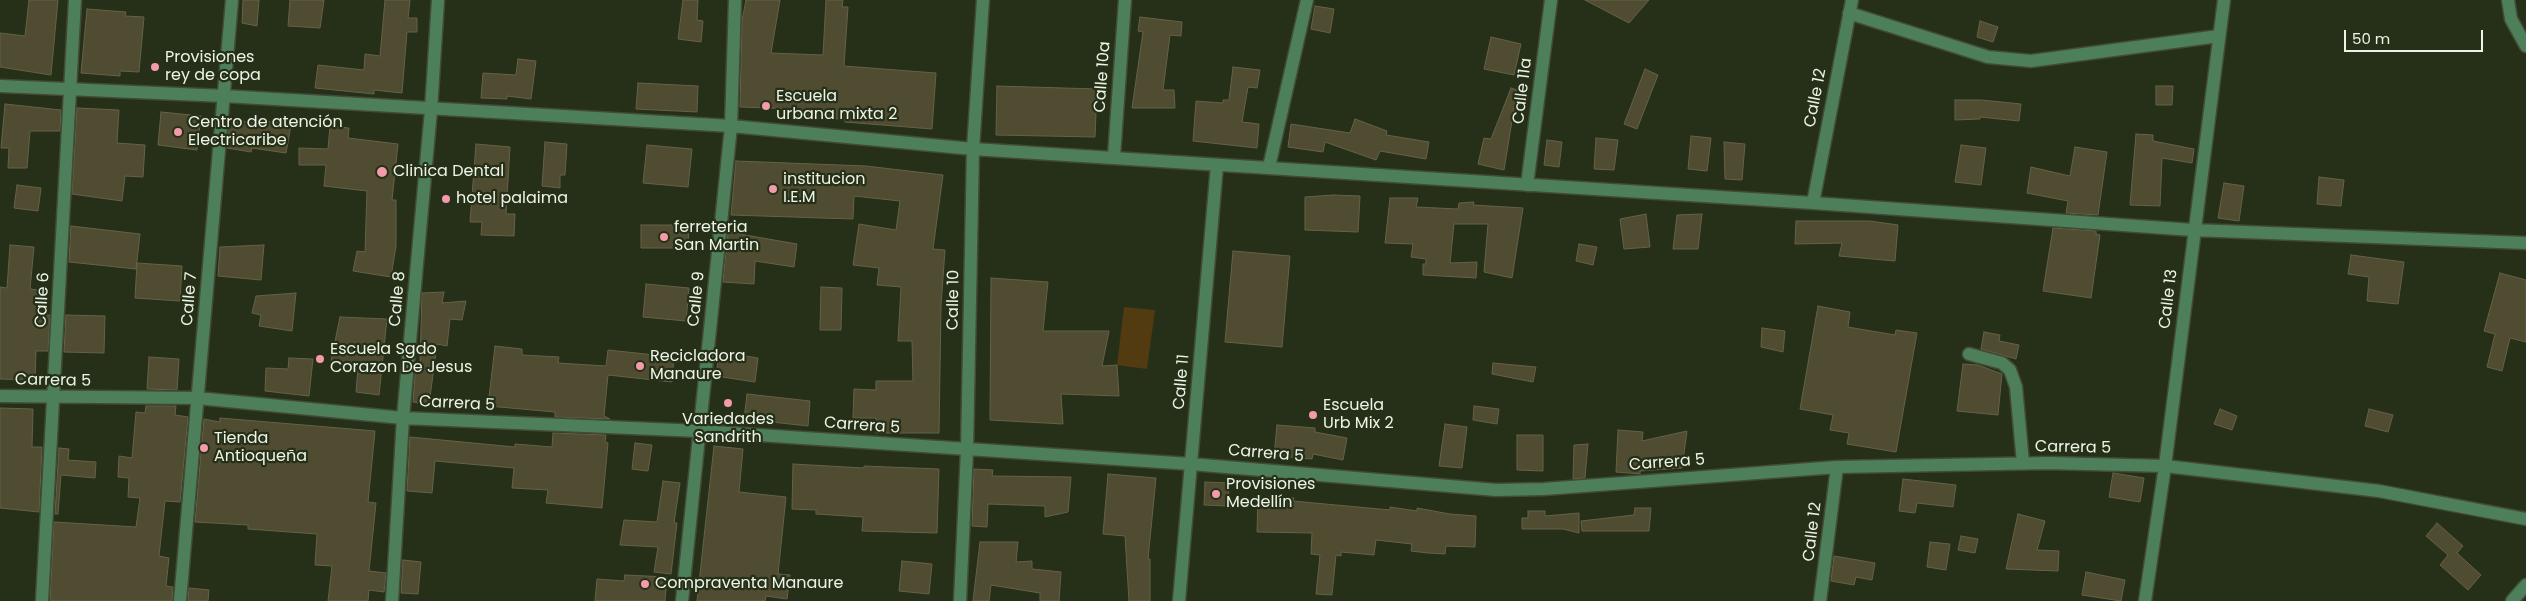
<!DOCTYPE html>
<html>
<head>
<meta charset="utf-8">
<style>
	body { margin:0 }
	#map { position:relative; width:2526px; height:601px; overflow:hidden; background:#263019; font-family:Poppins,sans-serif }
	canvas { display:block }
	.scale { position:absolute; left:2344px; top:30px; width:139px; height:22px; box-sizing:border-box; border:2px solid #edf4e5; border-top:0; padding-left:6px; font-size:15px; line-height:18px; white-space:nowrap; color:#edf4e5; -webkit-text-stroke:4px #263019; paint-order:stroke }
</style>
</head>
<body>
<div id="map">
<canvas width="2526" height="601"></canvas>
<div class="scale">50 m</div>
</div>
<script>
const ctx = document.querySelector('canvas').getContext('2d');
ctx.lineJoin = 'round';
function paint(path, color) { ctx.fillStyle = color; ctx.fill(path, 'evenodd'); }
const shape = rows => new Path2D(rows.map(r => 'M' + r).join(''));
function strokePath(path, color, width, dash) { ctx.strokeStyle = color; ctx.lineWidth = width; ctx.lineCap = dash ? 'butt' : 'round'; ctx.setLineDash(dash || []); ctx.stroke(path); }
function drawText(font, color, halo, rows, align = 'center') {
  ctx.font = font + ' Poppins,sans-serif'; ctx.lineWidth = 4.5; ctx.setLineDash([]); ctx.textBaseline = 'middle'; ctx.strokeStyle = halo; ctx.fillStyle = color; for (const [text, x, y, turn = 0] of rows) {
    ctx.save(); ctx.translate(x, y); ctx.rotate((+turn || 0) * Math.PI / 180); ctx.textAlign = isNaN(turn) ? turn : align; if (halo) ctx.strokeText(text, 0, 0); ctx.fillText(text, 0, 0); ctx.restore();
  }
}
paint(shape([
	[1124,307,1155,310,1147,369,1117,365]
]), '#523b11');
const building = shape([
	[29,0,58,0,51,75,0,67,0,33,25,36,29,0],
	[243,0,259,0,257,26,242,23,243,0],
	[290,0,324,0,320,28,288,26,290,0],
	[385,0,410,0,408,18,417,18,417,32,407,32,402,93,374,90,374,94,315,88,318,65,364,70,365,54,380,56,385,0],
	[683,0,698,0,697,20,703,21,701,42,678,39,683,0],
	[746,0,780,0,771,53,823,55,826,0,843,0,842,7,848,7,844,66,936,73,932,129,845,122,845,119,796,118,796,109,740,107,742,21,746,0],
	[1585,0,1649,0,1629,23,1585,0],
	[1315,6,1334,9,1330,33,1311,29,1315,6],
	[87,9,126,12,125,16,144,17,139,72,120,71,120,76,81,73,87,9],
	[1140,17,1182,22,1181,36,1170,35,1163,90,1174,90,1175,108,1132,108,1143,32,1138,31,1140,17],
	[1980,21,1998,27,1993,42,1977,37,1980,21],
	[1491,37,1521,44,1514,75,1484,69,1491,37],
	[518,59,536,61,531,99,507,96,507,99,481,98,483,73,516,75,518,59],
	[1233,67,1260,70,1257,88,1248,87,1242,122,1259,124,1257,148,1193,141,1196,101,1223,103,1223,100,1229,100,1233,67],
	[1645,69,1658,75,1637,129,1624,124,1645,69],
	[638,83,698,86,697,112,636,109,638,83],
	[997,86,1097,89,1095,137,996,135,997,86],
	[2156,86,2173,86,2172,105,2156,105,2156,86],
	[1511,88,1517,90,1504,170,1478,164,1484,138,1491,139,1511,88],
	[1955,100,1981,100,2021,104,2019,121,1980,117,1980,119,1955,120,1955,100],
	[5,104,61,110,60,131,30,131,27,168,8,168,9,148,1,148,5,104],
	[77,108,119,110,117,143,145,145,143,177,125,176,122,201,72,194,77,108],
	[161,112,201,116,197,150,158,145,161,112],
	[230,119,260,124,260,120,291,125,286,153,252,148,251,152,227,148,230,119],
	[1355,119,1387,131,1386,135,1429,142,1426,159,1380,151,1376,160,1325,142,1323,152,1288,147,1291,124,1350,133,1355,119],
	[330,126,349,128,348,138,398,144,392,200,396,200,396,246,391,277,353,271,357,251,365,252,367,191,324,186,326,165,299,165,299,148,328,149,330,126],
	[2136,134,2153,135,2153,141,2194,149,2192,163,2162,158,2160,206,2130,205,2136,134],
	[1691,136,1711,138,1707,171,1688,169,1691,136],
	[1596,138,1618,140,1614,170,1594,169,1596,138],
	[1547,140,1562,142,1559,167,1544,165,1547,140],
	[545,142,567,144,565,175,560,175,560,188,542,186,545,142],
	[1724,142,1745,144,1742,180,1725,179,1724,142],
	[476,144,510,147,506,214,515,214,514,236,481,235,482,222,470,222,476,144],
	[647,145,692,149,688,187,643,183,647,145],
	[1961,145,1986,148,1981,185,1955,182,1961,145],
	[2075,147,2107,152,2098,215,2066,213,2068,201,2027,193,2031,167,2070,176,2075,147],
	[736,161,866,166,943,175,933,249,945,250,941,305,939,433,876,433,876,418,853,418,854,389,876,390,876,381,913,381,912,341,898,341,901,287,877,285,879,268,853,265,859,224,896,230,900,201,854,196,853,219,731,215,736,161],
	[2319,177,2344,180,2341,206,2317,204,2319,177],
	[2224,183,2244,186,2239,221,2218,218,2224,183],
	[17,185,41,188,38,211,14,208,17,185],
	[1333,195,1360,196,1358,232,1305,230,1305,197,1333,195],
	[1390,198,1418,198,1416,207,1458,209,1459,203,1474,202,1473,205,1523,208,1512,278,1484,272,1488,224,1454,224,1450,263,1477,262,1476,278,1423,275,1423,264,1426,264,1426,259,1411,257,1413,244,1385,243,1390,198],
	[1646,214,1650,247,1624,249,1620,219,1646,214],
	[1702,214,1698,249,1673,249,1677,215,1702,214],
	[1796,221,1870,221,1898,225,1895,261,1839,256,1842,243,1795,244,1796,221],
	[641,225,689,225,688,248,641,248,641,225],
	[71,226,140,234,136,269,69,262,71,226],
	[2053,228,2096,231,2096,234,2100,235,2091,298,2043,291,2053,228],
	[728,232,797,244,794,267,755,261,754,284,723,282,728,232],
	[1579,244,1597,247,1593,265,1576,261,1579,244],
	[10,245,34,247,30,289,39,290,38,315,50,315,48,351,36,351,35,380,0,379,0,287,7,288,10,245],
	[264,245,261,280,218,276,220,247,264,245],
	[1233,251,1290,256,1282,347,1225,342,1233,251],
	[2351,255,2404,262,2398,304,2367,301,2369,277,2348,274,2351,255],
	[137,263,182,266,180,301,135,298,137,263],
	[2500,273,2526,280,2526,342,2510,338,2502,371,2487,367,2495,334,2484,331,2500,273],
	[991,278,1048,282,1043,331,1109,331,1102,366,1117,365,1119,396,1061,394,1063,424,990,420,991,278],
	[646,284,689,288,686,321,643,317,646,284],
	[821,287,842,288,841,330,820,330,821,287],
	[444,292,442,303,466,301,462,320,450,319,447,346,437,344,429,405,413,402,416,362,420,363,422,293,444,292],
	[296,293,292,331,259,326,261,315,252,313,256,296,296,293],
	[1818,306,1850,312,1848,327,1895,335,1896,330,1917,333,1896,452,1847,444,1849,433,1830,430,1833,415,1800,409,1818,306],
	[66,315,105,316,104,353,64,352,66,315],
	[340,317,387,319,379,395,356,392,358,368,331,361,340,317],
	[1762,328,1785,331,1783,352,1761,347,1762,328],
	[1984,332,2000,335,1999,341,2019,345,2016,359,1981,349,1984,332],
	[495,346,522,349,522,355,559,357,558,363,606,366,608,350,674,357,672,382,608,375,604,416,610,419,555,417,555,412,488,406,495,346],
	[719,352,758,358,755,382,716,376,719,352],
	[149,357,179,359,177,390,147,389,149,357],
	[289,358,313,359,309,396,265,391,266,368,288,369,289,358],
	[1493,363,1536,367,1533,382,1492,374,1493,363],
	[1963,364,1978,365,2002,374,1998,415,1957,411,1963,364],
	[747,394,810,401,808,426,744,419,747,394],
	[146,406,176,406,175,415,188,417,180,502,165,501,159,556,169,558,166,586,173,587,172,601,50,601,54,522,136,527,140,498,128,497,129,478,118,477,119,456,132,458,136,412,145,413,146,406],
	[1474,406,1499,409,1497,424,1473,420,1474,406],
	[0,408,33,409,32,447,42,447,39,512,0,508,0,408],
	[2220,409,2237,416,2232,430,2214,424,2220,409],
	[2369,409,2393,415,2388,432,2365,426,2369,409],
	[220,418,375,431,368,502,376,503,369,571,386,573,384,592,369,590,368,601,328,601,332,566,315,565,317,534,248,529,248,525,195,522,204,419,220,422,220,418],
	[1445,424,1467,427,1462,468,1439,466,1445,424],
	[1277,425,1315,428,1315,432,1347,438,1343,460,1313,454,1312,459,1274,456,1277,425],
	[1618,430,1643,432,1642,441,1687,431,1682,468,1640,471,1640,474,1616,472,1618,430],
	[553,433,606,435,605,442,608,443,602,508,546,503,548,490,512,488,514,468,435,461,432,493,407,491,410,437,515,447,515,444,552,447,553,433],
	[1517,435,1543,435,1543,471,1517,470,1517,435],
	[635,443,652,445,648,471,632,469,635,443],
	[1588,444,1585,478,1573,479,1574,445,1588,444],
	[714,446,743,449,739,492,786,497,778,574,790,575,787,599,766,596,765,601,697,601,714,446],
	[59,448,69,449,68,460,96,462,95,478,61,475,58,514,55,514,59,448],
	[793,464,864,468,864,466,939,469,937,533,862,531,863,517,816,514,816,510,792,509,793,464],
	[974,469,993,470,992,476,1071,477,1068,512,1045,517,1045,506,988,504,987,527,972,526,974,469],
	[2113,473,2144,478,2140,502,2109,497,2113,473],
	[1108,474,1156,478,1148,559,1150,559,1150,601,1129,601,1125,536,1103,534,1108,474],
	[1903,479,1956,485,1953,507,1917,503,1915,513,1899,511,1903,479],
	[663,481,680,483,674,523,677,523,671,574,654,572,658,547,620,545,624,520,657,522,663,481],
	[1205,482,1229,483,1228,506,1204,505,1205,482],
	[1258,497,1294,498,1293,501,1390,510,1390,507,1417,511,1417,508,1450,514,1476,516,1475,547,1446,546,1445,554,1428,553,1411,551,1412,544,1376,540,1374,555,1341,552,1341,556,1336,555,1332,595,1316,594,1320,555,1311,554,1312,533,1257,532,1258,497],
	[1635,508,1651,508,1649,531,1582,531,1581,521,1634,515,1635,508],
	[1528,511,1545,511,1545,516,1579,513,1579,533,1563,529,1522,529,1522,518,1528,518,1528,511],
	[2018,514,2045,521,2037,550,2059,551,2058,571,2006,569,2018,514],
	[2437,523,2463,546,2457,553,2481,575,2468,590,2440,565,2448,555,2426,536,2437,523],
	[1961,536,1978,539,1975,553,1958,550,1961,536],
	[980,542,1018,542,1016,562,1032,561,1032,569,1061,572,1059,601,1040,601,1040,593,991,585,989,601,973,601,980,542],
	[1930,542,1950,544,1946,570,1927,567,1930,542],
	[1834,556,1875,563,1872,580,1856,577,1854,585,1831,581,1834,556],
	[403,560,421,562,418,594,401,593,403,560],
	[902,561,932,564,929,594,899,591,902,561],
	[2086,572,2125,580,2121,601,2082,595,2086,572],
	[625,575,667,577,665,601,595,601,597,579,624,581,625,575],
	[189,588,209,590,208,601,188,601,189,588]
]);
paint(building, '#4f4c31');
strokePath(building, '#656246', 1);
const minor = shape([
	[2508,0,2511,19,2526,46],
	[1849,13,1988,57,2031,61,2219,36],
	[0,86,224,96,731,126,973,149,1813,203,2193,230,2526,243],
	[1114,156,1125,0],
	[1269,167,1307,0],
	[1527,185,1551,0],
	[1813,203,1852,0],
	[1969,354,2002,363,2010,370,2016,387,2023,463],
	[0,396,197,398,403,418,699,431,1191,464,1496,490,1544,489,1837,467,2048,463,2165,466,2379,491,2526,519],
	[42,601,75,0],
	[180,601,232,0],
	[392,601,403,418,431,110,438,0],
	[682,601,731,126,735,0],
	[960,601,967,450,973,149,983,0],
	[1179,601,1217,165],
	[1820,601,1837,467],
	[2145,601,2165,466,2224,0],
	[2512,601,2526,585]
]);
strokePath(minor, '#424b36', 15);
strokePath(minor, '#4d805a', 12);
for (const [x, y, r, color] of [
	[155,67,5,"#f39aab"],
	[766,106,5,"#f39aab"],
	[178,132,5,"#f39aab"],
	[382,172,6,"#f39aab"],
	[773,189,5,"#f39aab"],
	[446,199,5,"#f39aab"],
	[664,237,5,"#f39aab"],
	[320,359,5,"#f39aab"],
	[640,366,5,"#f39aab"],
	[728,403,5,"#f39aab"],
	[1313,415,5,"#f39aab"],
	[204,448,5,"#f39aab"],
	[1216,494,5,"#f39aab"],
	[645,584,5,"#f39aab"]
]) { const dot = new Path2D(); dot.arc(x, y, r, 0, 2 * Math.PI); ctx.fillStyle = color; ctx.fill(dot); strokePath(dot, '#263019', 2); }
drawText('16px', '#edf4e5', '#263019', [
	["Provisiones",165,58],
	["rey de copa",165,76],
	["Escuela",776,97],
	["urbana mixta 2",776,115],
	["Centro de atención",188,123],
	["Electricaribe",188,141],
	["Clinica Dental",393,172],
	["institucion",783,180],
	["I.E.M",783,198],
	["hotel palaima",456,199],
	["ferreteria",674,228],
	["San Martin",674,246],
	["Escuela Sgdo",330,350],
	["Corazon De Jesus",330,368],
	["Recicladora",650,357],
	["Manaure",650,375],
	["Escuela",1323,406],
	["Urb Mix 2",1323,424],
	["Variedades",728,420,"center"],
	["Sandrith",728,438,"center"],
	["Tienda",214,439],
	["Antioqueña",214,457],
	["Provisiones",1226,485],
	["Medellín",1226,503],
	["Compraventa Manaure",655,584]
], 'left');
drawText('16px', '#edf4e5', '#263019', [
	["Calle 10a",1103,77,-86],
	["Calle 11a",1523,91,-83],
	["Calle 12",1816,98,-79],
	["Calle 7",190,299,-85],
	["Calle 8",398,299,-85],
	["Calle 9",697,299,-84],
	["Calle 13",2169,299,-83],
	["Calle 6",43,300,-87],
	["Calle 10",954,300,-89],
	["Carrera 5",53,381,1],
	["Calle 11",1182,382,-85],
	["Carrera 5",457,404,3],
	["Carrera 5",862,426,4],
	["Carrera 5",2073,448,1],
	["Carrera 5",1266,454,5],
	["Carrera 5",1667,463,-4],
	["Calle 12",1813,532,-83]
]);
</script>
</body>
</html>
